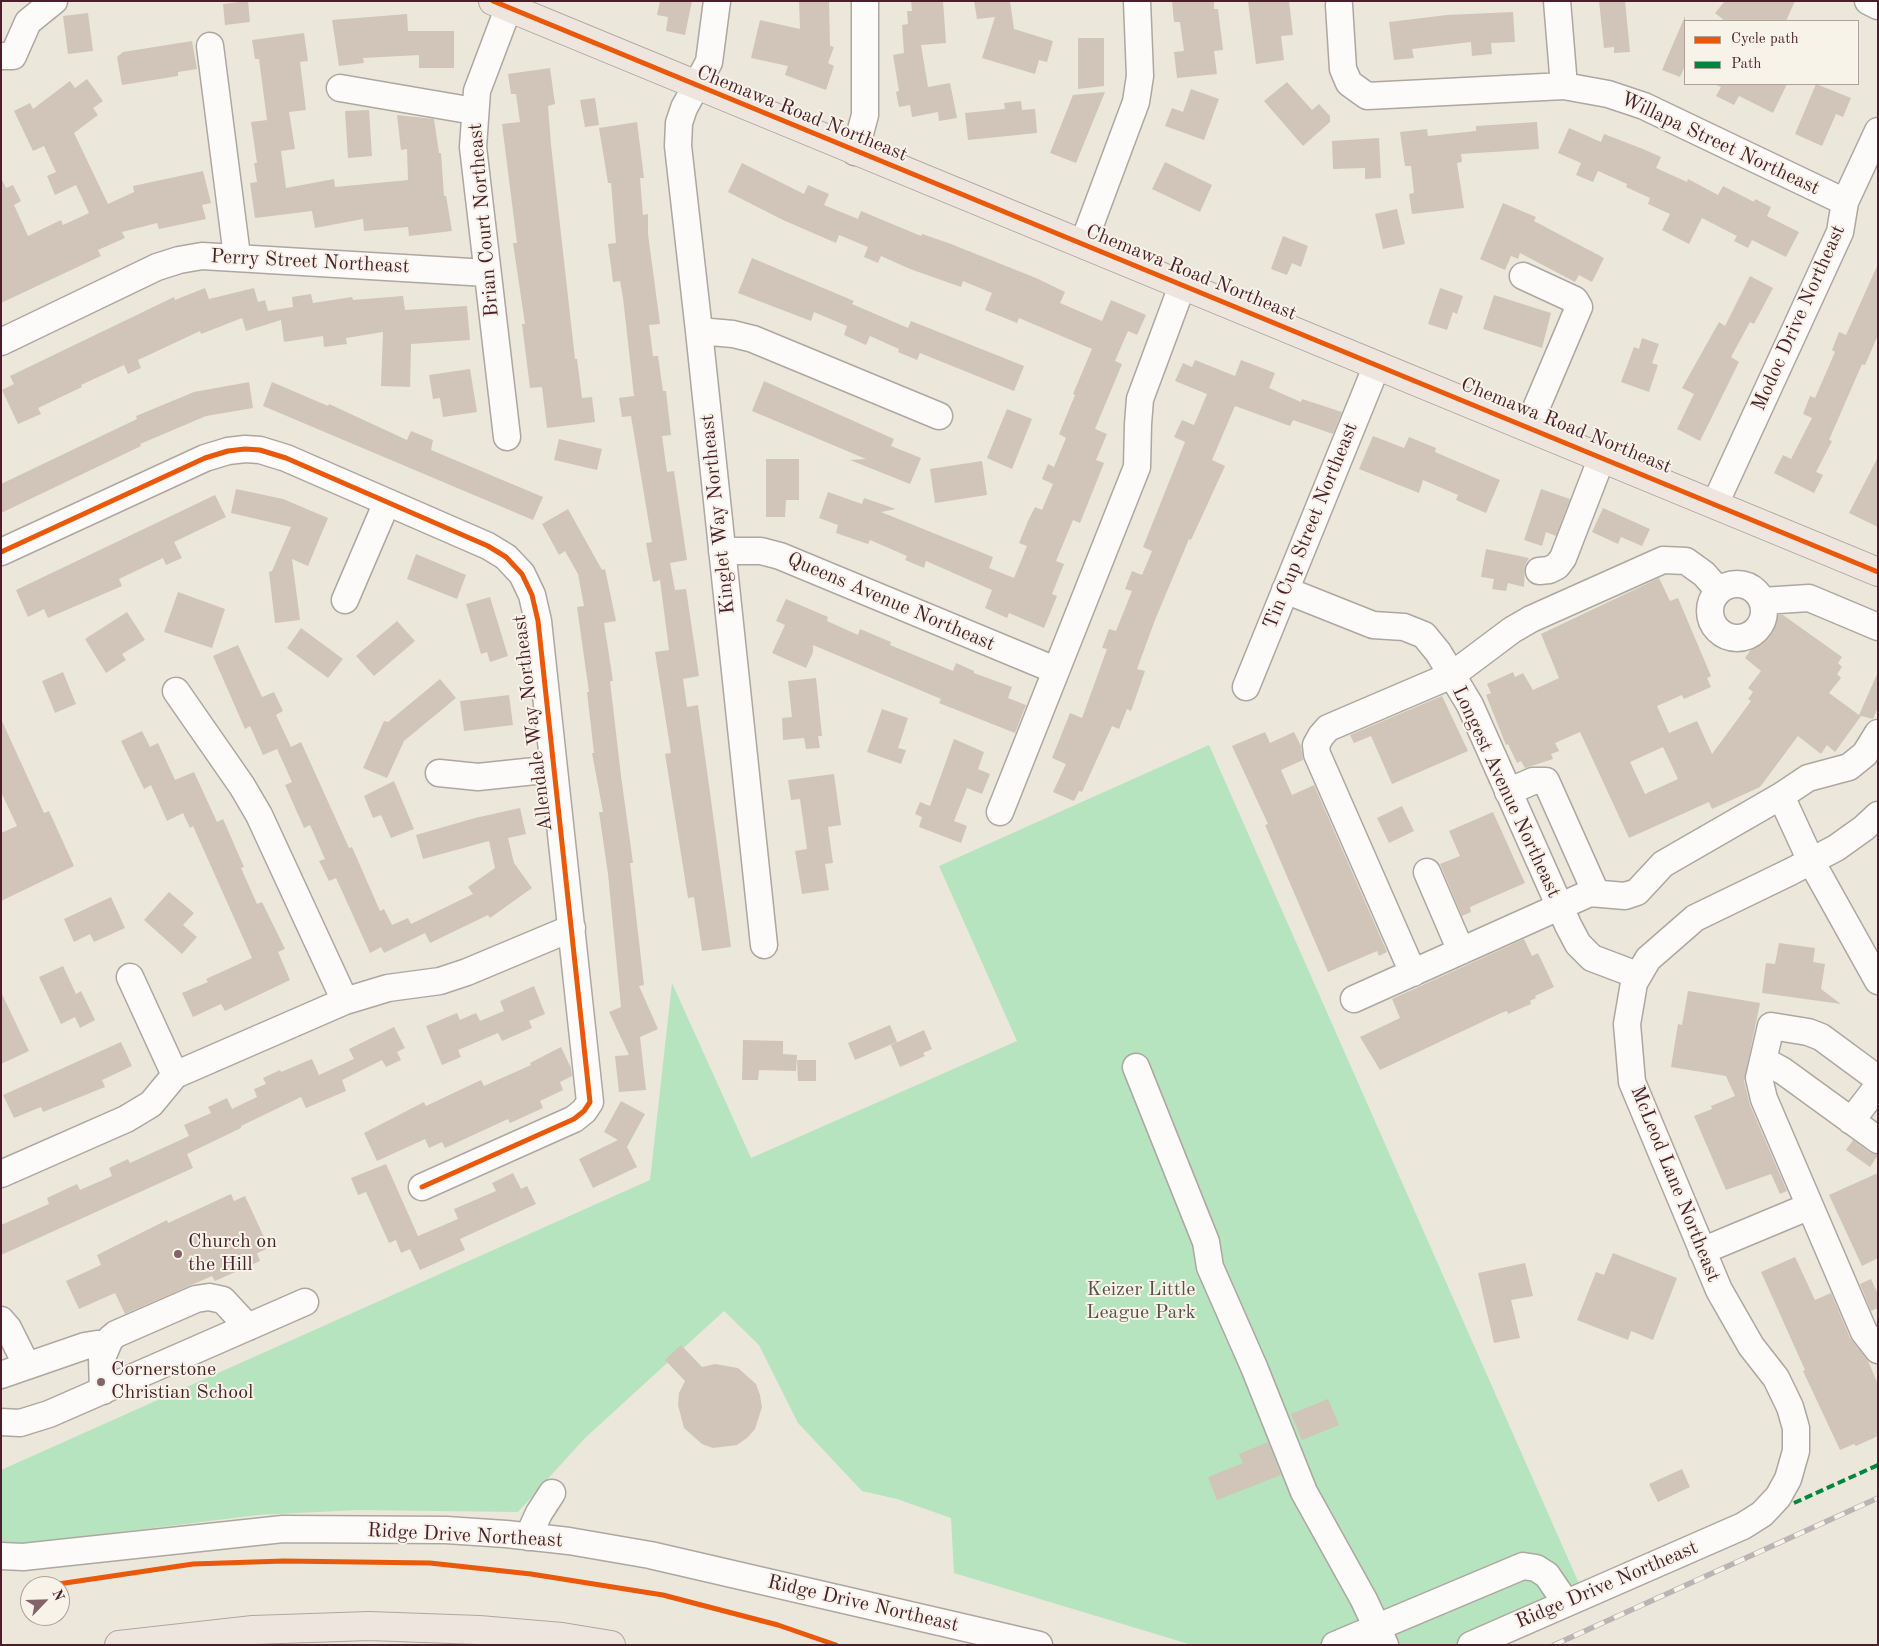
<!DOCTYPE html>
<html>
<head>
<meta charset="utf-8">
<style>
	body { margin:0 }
	#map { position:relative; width:1879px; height:1646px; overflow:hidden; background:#ece7db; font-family:"Old Standard TT",serif }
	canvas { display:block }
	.frame { position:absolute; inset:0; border:2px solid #4a1f2b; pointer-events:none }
	.legend { position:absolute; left:1684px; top:20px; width:175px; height:65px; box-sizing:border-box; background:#f7f3e8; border:1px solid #b29e9c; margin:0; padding:6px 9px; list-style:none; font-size:15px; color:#4a1f2b }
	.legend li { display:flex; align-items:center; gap:10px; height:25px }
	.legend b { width:25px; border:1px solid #b29e9c }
	.north { position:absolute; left:20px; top:1576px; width:50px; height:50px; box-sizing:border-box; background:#f7f3e8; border:1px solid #b29e9c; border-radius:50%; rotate:66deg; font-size:14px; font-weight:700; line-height:20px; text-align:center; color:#4a1f2b }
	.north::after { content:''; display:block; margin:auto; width:18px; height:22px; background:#836569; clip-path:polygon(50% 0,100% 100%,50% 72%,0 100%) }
</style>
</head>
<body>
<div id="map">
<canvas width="1879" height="1646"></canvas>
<div class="frame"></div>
<ul class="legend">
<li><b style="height:6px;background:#e8590c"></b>Cycle path</li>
<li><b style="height:6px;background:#00873e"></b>Path</li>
</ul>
<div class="north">N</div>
</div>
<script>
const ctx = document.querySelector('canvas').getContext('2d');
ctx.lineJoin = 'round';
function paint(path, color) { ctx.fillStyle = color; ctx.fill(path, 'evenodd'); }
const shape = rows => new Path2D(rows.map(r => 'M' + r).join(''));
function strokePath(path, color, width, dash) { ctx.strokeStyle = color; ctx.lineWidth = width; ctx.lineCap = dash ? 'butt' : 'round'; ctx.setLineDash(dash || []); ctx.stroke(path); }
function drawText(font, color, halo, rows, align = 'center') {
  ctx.font = font + ' "Old Standard TT",serif'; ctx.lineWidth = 4; ctx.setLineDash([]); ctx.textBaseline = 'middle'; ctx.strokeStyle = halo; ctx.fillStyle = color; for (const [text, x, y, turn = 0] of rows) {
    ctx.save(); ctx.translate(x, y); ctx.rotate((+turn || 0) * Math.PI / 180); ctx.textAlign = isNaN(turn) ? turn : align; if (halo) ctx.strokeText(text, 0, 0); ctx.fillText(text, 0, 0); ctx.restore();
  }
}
paint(shape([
	[1209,745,1581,1588,1454,1645,1192,1645,954,1573,951,1518,897,1499,862,1491,798,1423,759,1345,724,1311,584,1439,518,1512,358,1510,258,1515,8,1546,1,1544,1,1470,650,1180,672,983,751,1158,1017,1041,939,866]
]), '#b6e4be');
paint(shape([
	[248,1,250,22,225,25,223,4],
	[660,1,692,1,685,35,666,31,668,17,657,15],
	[799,1,829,1,830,46,834,47,828,63,834,66,826,90,785,75,788,66,751,58,760,20,800,29],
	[911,1,943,1,946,43,921,45,928,87,950,83,957,118,939,121,938,112,912,117,910,105,899,107,896,92,899,91,893,55,904,53,902,25,908,24,907,11,912,11],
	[974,1,1010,1,1014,29,1053,41,1047,62,1039,60,1035,74,982,58,995,17,977,19],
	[1172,1,1214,1,1214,9,1218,9,1223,50,1214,51,1217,74,1177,78,1174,52,1184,51,1180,22,1174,22],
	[1248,1,1289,1,1293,35,1281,36,1284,60,1256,64],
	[1599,1,1625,1,1630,52,1614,53,1614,47,1604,48],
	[1725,1,1795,1,1786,21,1725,21,1715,13],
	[1513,12,1515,42,1491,43,1492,54,1472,56,1471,42,1412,49,1414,58,1394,60,1389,22,1447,15],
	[88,13,93,51,68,54,63,16],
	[407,14,408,31,454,31,454,68,419,68,419,55,363,58,364,63,339,66,332,20],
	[1685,16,1685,66,1680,77,1662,70],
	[304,33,308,61,300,62,306,110,289,112,295,149,281,151,286,188,334,179,335,187,408,180,407,149,401,150,397,115,434,119,439,153,441,153,444,196,446,196,452,231,409,236,408,227,364,231,363,219,315,228,312,211,255,218,250,183,257,182,254,163,257,163,251,122,267,120,259,59,255,59,252,40],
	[1078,38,1104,38,1104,86,1078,89],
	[192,41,197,69,178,72,178,76,122,85,117,57,123,52],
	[550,68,555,104,548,106,551,145,575,359,577,359,582,398,592,397,595,422,547,428,542,387,530,388,522,324,525,324,513,243,517,243,502,124,520,122,516,94,511,94,508,74],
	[87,79,103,101,93,108,98,115,74,133,108,204,134,192,133,186,203,171,211,203,202,205,206,219,159,229,157,223,122,232,125,238,98,250,101,256,1,303,1,178,6,188,13,185,21,201,14,205,28,236,61,220,63,225,89,213,76,185,55,195,47,176,56,172,44,146,33,151,14,111,30,103,33,109,70,81,75,88],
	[1287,82,1312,110,1319,104,1330,116,1330,122,1303,146,1264,101],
	[1714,84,1787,84,1773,113,1739,96,1734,105,1716,96,1721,87],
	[1816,84,1851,98,1843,117,1836,114,1822,146,1795,134],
	[1191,89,1219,99,1204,140,1165,126,1172,108,1183,112],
	[1105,92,1076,163,1050,153,1073,95],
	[595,98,599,125,585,127,580,100],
	[1021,101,1022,110,1035,109,1037,133,968,140,965,113,1005,109,1004,103],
	[369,110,372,156,348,158,345,111],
	[637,122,644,178,640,178,643,215,648,214,648,234,660,324,649,325,653,356,658,356,663,391,666,391,671,435,662,436,667,472,674,471,687,560,670,563,675,590,686,589,699,676,683,679,687,707,698,705,731,947,702,951,694,897,688,898,665,754,671,753,655,652,669,650,660,580,653,582,646,543,652,542,631,416,622,417,619,398,634,396,623,298,620,281,613,282,608,244,616,243,611,183,608,183,599,128],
	[1537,122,1539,149,1461,154,1462,162,1457,163,1464,208,1412,214,1409,194,1414,193,1411,166,1405,166,1400,132,1427,129,1428,136,1476,131,1476,126],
	[1569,128,1601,142,1604,134,1643,149,1661,157,1656,168,1687,182,1688,179,1718,195,1723,186,1754,202,1755,199,1771,207,1767,216,1799,232,1786,257,1752,240,1748,248,1734,241,1737,236,1702,218,1689,244,1662,230,1670,214,1648,204,1650,198,1626,187,1627,184,1598,171,1593,182,1576,175,1581,163,1558,153],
	[1379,138,1381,178,1365,179,1365,168,1333,169,1332,141],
	[1165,162,1212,185,1200,212,1152,189],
	[742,163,804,194,808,185,829,194,824,205,858,219,861,211,921,236,922,234,951,244,1036,278,1065,292,1060,303,1102,321,1111,300,1146,315,1137,335,1128,331,1115,361,1122,364,1095,429,1107,434,1096,460,1104,463,1080,523,1073,520,1056,561,1064,564,1052,594,1057,596,1044,628,1009,613,1007,618,985,608,992,590,926,561,924,568,905,560,907,556,870,540,868,544,836,533,838,525,819,518,828,492,862,504,864,498,896,509,881,512,993,557,989,568,1014,578,1027,546,1019,543,1028,521,1035,507,1042,510,1053,484,1042,479,1048,464,1054,467,1066,438,1059,434,1075,395,1073,394,1092,349,1019,318,1017,323,985,310,992,293,963,281,961,287,910,269,881,256,878,263,864,257,868,247,839,235,836,243,783,220,728,192],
	[1503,203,1536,217,1534,221,1604,258,1592,282,1579,275,1575,282,1520,253,1518,259,1511,256,1505,270,1480,259],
	[1397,209,1405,244,1383,249,1375,214],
	[1283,236,1308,246,1301,267,1292,263,1287,275,1271,269],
	[752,258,854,301,852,304,908,328,911,321,1024,366,1014,391,920,353,917,360,898,352,899,349,870,336,866,345,844,335,847,326,814,312,811,321,738,293],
	[1878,264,1878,335,1865,365,1862,364,1829,440,1832,441,1816,472,1823,475,1814,493,1774,473,1783,455,1791,459,1812,418,1803,414,1810,396,1815,398,1835,352,1832,350,1839,332,1846,335],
	[1750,276,1773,288,1754,324,1750,322,1731,357,1739,362,1700,441,1677,429,1694,394,1682,388,1719,322,1725,326],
	[205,288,209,299,254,288,258,302,265,300,268,311,293,307,292,297,311,294,313,303,352,297,353,300,403,296,405,310,467,306,470,340,411,344,410,387,381,386,383,332,346,338,347,344,324,347,323,336,284,342,281,320,246,331,242,318,201,334,200,331,138,360,141,368,128,374,124,365,81,385,82,387,38,408,41,414,18,424,2,390,14,384,10,376,174,297,175,300],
	[1440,288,1463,296,1457,314,1453,312,1447,330,1428,324],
	[1494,295,1551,313,1542,348,1483,329],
	[1642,338,1659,344,1652,363,1658,365,1649,392,1621,382,1634,347,1639,349],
	[1195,360,1235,376,1241,360,1275,373,1269,388,1301,402,1302,399,1342,412,1333,434,1293,420,1290,426,1235,406,1212,460,1225,466,1191,540,1189,539,1155,620,1137,669,1145,671,1131,711,1127,709,1119,729,1112,726,1082,792,1079,791,1074,801,1053,792,1066,764,1052,758,1070,713,1082,718,1107,649,1102,648,1109,629,1116,631,1132,591,1125,589,1132,571,1142,575,1152,551,1143,547,1185,442,1174,437,1182,420,1194,425,1207,394,1175,381,1183,363,1192,367],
	[470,369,477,412,443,417,440,398,433,399,429,375],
	[764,381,894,439,891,446,921,458,910,484,850,460,866,459,752,411],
	[249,382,253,408,206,416,140,444,141,446,1,513,1,484,137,419,136,416,194,392],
	[272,382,328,406,329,404,407,440,411,431,433,440,431,450,543,497,533,520,263,406],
	[1007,409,1032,419,1012,469,987,458],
	[1373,436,1404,448,1409,437,1436,448,1435,452,1500,480,1486,513,1456,500,1458,495,1423,480,1419,493,1359,469],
	[559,439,602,449,597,470,554,460],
	[1878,457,1878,527,1849,513],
	[766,459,799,459,799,500,786,500,785,517,766,517],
	[982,461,987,495,935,503,930,469],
	[236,489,283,499,328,518,308,566,292,559,300,620,275,623,269,572,272,571,291,527,231,513],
	[1541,489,1570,499,1556,536,1546,532,1542,546,1524,540],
	[215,495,226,517,174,542,182,558,166,565,163,558,119,579,122,586,48,618,44,609,28,617,16,590],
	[1603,508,1650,529,1642,546,1621,537,1618,544,1592,532],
	[568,509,602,570,605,569,616,621,604,623,613,681,610,681,621,776,633,863,630,863,644,985,639,986,658,1029,640,1037,646,1090,619,1092,615,1056,629,1055,609,1012,621,1007,608,874,599,812,603,812,592,753,594,753,587,692,589,692,577,607,584,606,578,574,565,551,559,555,542,524],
	[1486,549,1529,558,1525,565,1524,587,1508,583,1506,591,1492,589,1494,579,1481,577],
	[416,554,466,575,457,599,407,579],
	[1659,578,1670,601,1678,598,1711,676,1707,678,1711,687,1684,699,1682,695,1657,706,1669,733,1697,721,1712,754,1751,701,1748,699,1753,692,1748,688,1761,671,1745,658,1775,615,1783,615,1842,657,1838,663,1842,667,1837,674,1841,678,1829,693,1859,715,1878,672,1878,707,1873,719,1861,716,1835,752,1827,745,1821,754,1798,736,1760,787,1712,809,1709,802,1629,838,1580,732,1555,743,1559,751,1551,754,1553,759,1525,768,1521,761,1517,763,1508,744,1506,745,1486,695,1491,693,1487,684,1513,672,1515,677,1523,673,1533,690,1559,678,1541,634],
	[1663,747,1678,779,1645,794,1630,762],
	[178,592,225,609,212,648,164,632],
	[490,597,508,656,490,662,487,652,481,654,466,604],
	[786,599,828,617,827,621,858,635,860,629,891,642,890,645,953,671,956,663,974,671,974,673,1012,687,1008,698,1026,705,1015,733,939,703,941,699,813,645,813,652,806,668,772,653,785,625,776,621],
	[127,612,145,640,122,654,126,660,106,673,85,639],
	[397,621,415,641,374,676,356,656],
	[301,628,343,659,328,678,287,648],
	[238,645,262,697,274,692,283,711,276,715,291,747,301,742,349,848,352,847,380,911,384,909,392,925,408,918,411,924,473,894,468,887,495,868,489,841,423,859,416,835,475,818,520,808,526,834,508,838,514,863,532,888,490,918,488,915,430,943,425,933,384,953,381,947,370,953,336,878,329,881,319,861,325,859,310,825,304,828,285,785,292,782,277,749,263,755,250,726,245,729,213,656],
	[63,672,76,704,55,713,42,681],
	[816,678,822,736,818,736,820,748,806,749,804,738,783,740,782,718,792,717,788,681],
	[440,679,456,698,404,741,387,778,363,768,384,721,388,722],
	[509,695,513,725,464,731,460,701],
	[1442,696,1468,751,1392,784,1371,736,1354,743,1350,735],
	[882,709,908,718,898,748,906,750,901,764,867,752],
	[1,719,44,813,49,811,74,866,1,901,1,833,17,826,1,792],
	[142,731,150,747,158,743,175,780,194,772,217,822,223,819,244,867,241,868,257,904,262,902,285,949,278,952,290,980,225,1011,221,1004,193,1017,182,993,208,982,206,979,252,958,193,826,190,828,183,813,167,821,151,785,144,789,121,741],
	[1265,732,1270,743,1294,732,1301,746,1303,760,1281,770,1292,795,1314,785,1387,952,1379,956,1377,951,1328,972,1265,825,1268,824,1232,746],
	[954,739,984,752,978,769,990,774,982,794,967,788,954,821,967,826,961,843,919,827,922,817,915,814,920,802,930,806],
	[834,774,841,825,828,827,833,863,825,864,829,890,802,894,795,851,807,849,800,799,791,800,788,780],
	[394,781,414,829,391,838,381,815,373,818,364,796],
	[1402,806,1414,831,1389,843,1377,818],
	[1493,812,1525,883,1470,907,1471,912,1462,916,1440,864,1460,856,1449,831],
	[169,892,194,913,183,925,197,937,182,954,144,920],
	[111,897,125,928,94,942,90,934,74,942,64,919],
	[1524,939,1532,956,1538,953,1554,987,1535,996,1536,998,1530,1001,1531,1004,1508,1014,1507,1011,1501,1013,1380,1070,1360,1037,1400,1018,1392,999],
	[1779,943,1815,948,1813,962,1825,964,1821,989,1841,1004,1762,993,1766,963,1775,964],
	[63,966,76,994,81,991,95,1020,80,1028,75,1017,61,1024,39,977],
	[534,986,545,1014,529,1021,532,1028,502,1041,498,1033,458,1050,461,1057,442,1065,426,1026,457,1013,460,1020,476,1013,480,1021,504,1011,500,1001],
	[1688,991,1760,1003,1744,1081,1750,1105,1787,1191,1780,1194,1771,1174,1726,1190,1694,1116,1712,1109,1711,1106,1735,1096,1726,1076,1671,1067,1678,1024,1682,1025],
	[1,992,29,1051,1,1064],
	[890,1025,897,1042,855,1060,848,1043],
	[394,1027,405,1048,397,1052,401,1060,386,1067,382,1060,342,1080,346,1091,306,1108,301,1097,241,1126,241,1128,187,1154,193,1168,1,1255,1,1225,49,1204,47,1198,77,1184,80,1190,112,1176,109,1168,128,1159,130,1163,189,1136,184,1125,211,1113,208,1107,227,1098,232,1109,257,1097,254,1089,266,1084,263,1078,280,1070,281,1072,312,1059,319,1075,354,1059,349,1049],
	[924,1030,932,1049,923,1053,925,1056,900,1067,891,1045],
	[743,1040,783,1041,783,1054,797,1055,796,1071,759,1070,758,1080,742,1080],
	[121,1042,132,1066,102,1080,105,1087,43,1112,41,1107,14,1118,3,1095],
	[561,1047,571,1068,572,1076,560,1082,563,1090,540,1101,543,1108,510,1123,508,1119,445,1148,442,1142,429,1148,425,1139,377,1161,364,1133,424,1102,426,1106,481,1080,484,1086,531,1065,530,1063],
	[797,1060,816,1060,816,1081,798,1081],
	[621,1101,645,1114,627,1147,637,1167,593,1188,579,1159,618,1140,604,1132],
	[1853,1140,1869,1152,1878,1155,1870,1167,1846,1150],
	[386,1164,418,1236,458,1219,454,1209,496,1191,492,1183,513,1173,521,1189,527,1186,536,1204,460,1239,465,1250,420,1270,410,1249,401,1253,396,1240,389,1243,366,1192,358,1195,351,1178],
	[1878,1173,1878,1258,1862,1266,1829,1195],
	[231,1194,234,1201,245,1196,269,1248,257,1253,260,1261,215,1281,212,1276,125,1314,115,1293,79,1309,66,1281,101,1265,97,1255,167,1220,168,1223],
	[1613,1253,1677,1278,1653,1340,1631,1331,1628,1340,1577,1320,1596,1272,1604,1275],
	[1795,1257,1815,1300,1831,1293,1850,1338,1868,1361,1878,1384,1878,1436,1856,1446,1854,1444,1840,1450,1803,1371,1805,1370,1761,1272],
	[1525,1263,1533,1296,1511,1300,1520,1338,1494,1343,1478,1273],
	[1871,1279,1878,1294,1878,1308,1871,1311,1860,1284],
	[681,1345,702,1367,715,1364,738,1368,756,1384,760,1395,762,1407,755,1429,747,1438,737,1445,713,1448,702,1444,684,1428,678,1405,679,1393,685,1381,665,1360],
	[1328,1399,1339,1425,1302,1440,1291,1414],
	[1268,1442,1281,1475,1217,1500,1208,1477,1243,1463,1239,1454],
	[1682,1469,1690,1487,1658,1502,1649,1484]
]), '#d0c5b8');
const minor = shape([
	[717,1,709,62,684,108,679,123,678,146,699,331,764,945],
	[1557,1,1564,86],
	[1868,1,1878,6],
	[1339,5,1343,69,1349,83,1367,96,1564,86,1608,94,1644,106,1845,202],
	[210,46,237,256],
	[1,56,13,56,28,22,54,1],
	[340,88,474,111],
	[855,152,865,115,865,1],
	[1083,244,1136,102,1140,76,1137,1],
	[1523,276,1575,300,1579,307,1528,427],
	[699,331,733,334,753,339,939,416],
	[1,342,157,267,179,260,202,256,487,273],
	[507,437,473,147,477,91,511,1],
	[1715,504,1840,232,1845,202,1878,131],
	[722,551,761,551,780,556,1055,670],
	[1,552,205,458,228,451,245,449,260,450,286,458,488,546,506,557,522,574,532,595,538,621,590,1102,584,1111,574,1119,422,1187],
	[1539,571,1549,570,1557,566,1563,558,1602,457],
	'1710 611a27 27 0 1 1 54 0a27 27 0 1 1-54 0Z',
	[1285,590,1373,625,1404,627,1424,635,1438,652,1470,705,1568,925,1578,944,1592,958,1637,975],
	[345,600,387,502],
	[1762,601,1809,598,1878,627],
	[1246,687,1377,365],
	[176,691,242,786,259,815,345,1001],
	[1878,733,1865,754,1849,767,1808,778,1781,796,1811,861,1878,981],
	[439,773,478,777,554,769],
	[1508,792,1533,781,1546,781,1596,893],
	[1000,812,1137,467,1138,424,1140,399,1182,286],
	[1427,872,1461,951],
	[1413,973,1317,754,1316,745,1321,736,1328,728,1452,675,1512,630,1531,619,1663,560,1686,561,1704,574,1719,591],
	[130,977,175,1075],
	[1354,999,1590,893,1625,896,1637,892,1663,864,1781,796],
	[1763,1060,1783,1071,1878,1140],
	[1136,1067,1206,1242,1210,1267,1254,1367,1304,1492,1364,1600,1385,1645],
	[1878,1079,1821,1037,1808,1032,1771,1026,1759,1078,1764,1099,1864,1332,1878,1350],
	[1851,1121,1878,1086],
	[1,1174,126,1119,151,1104,175,1075,345,1001,388,988,440,981,467,972,572,928],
	[1702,1251,1810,1206],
	[1,1320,8,1328,27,1366],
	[1,1375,85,1346,97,1344,107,1345],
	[103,1391,102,1358,110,1339,116,1334,196,1299,209,1297,223,1300,248,1327],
	[1,1422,20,1423,49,1414,305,1302],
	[528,1537,539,1513,552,1493],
	[1,1556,23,1557,283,1529,446,1530,506,1534,569,1541,650,1555,1039,1645],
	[1335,1645,1523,1566,1536,1568,1547,1575,1566,1603],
	[1471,1645,1743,1526,1762,1514,1778,1497,1788,1479,1796,1451,1796,1428,1790,1407,1776,1378,1751,1346,1719,1290,1632,1082,1627,1024,1634,983,1648,959,1695,918,1790,872,1836,848,1864,828,1878,815]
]);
const major = shape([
	[493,1,1878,572]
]);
const highway = shape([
	[119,1645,253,1630,369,1626,479,1630,562,1637,611,1645]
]);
strokePath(minor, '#aea6a0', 29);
strokePath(major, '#aea6a0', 30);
strokePath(highway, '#aea6a0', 30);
strokePath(minor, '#fcfbfa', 26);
strokePath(major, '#eee6de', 28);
strokePath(highway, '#eee6de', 28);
const rail = shape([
	[1554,1645,1878,1498]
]);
strokePath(rail, '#bab4b4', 5.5);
strokePath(rail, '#f7f3e8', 4, [11]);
strokePath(shape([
	[1794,1503,1878,1465]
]), '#00873e', 4, [8, 4]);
strokePath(shape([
	[493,1,1878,572],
	[1,552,205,458,228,451,245,449,260,450,286,458,488,546,506,557,522,574,532,595,538,621,590,1102,584,1111,574,1119,422,1187],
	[45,1586,193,1564,284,1561,430,1563,531,1574,663,1595,778,1625,836,1645]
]), '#e8590c', 5);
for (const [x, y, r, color] of [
	[178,1254,5,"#836569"],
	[101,1382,5,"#836569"]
]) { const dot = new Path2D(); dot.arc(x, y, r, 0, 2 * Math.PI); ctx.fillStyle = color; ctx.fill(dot); strokePath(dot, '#f7f3e8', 2); }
drawText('20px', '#4a1f2b', '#f7f3e8', [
	["Chemawa Road Northeast",802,114,22],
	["Willapa Street Northeast",1720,144,25],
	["Brian Court Northeast",484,220,-95],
	["Perry Street Northeast",310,262,3],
	["Chemawa Road Northeast",1191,273,22],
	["Modoc Drive Northeast",1799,318,-66],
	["Chemawa Road Northeast",1566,426,22],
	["Kinglet Way Northeast",718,514,-96],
	["Tin Cup Street Northeast",1311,526,-68],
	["Queens Avenue Northeast",891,602,23],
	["Allendale Way Northeast",533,723,-97],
	["Longest Avenue Northeast",1506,792,65],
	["McLeod Lane Northeast",1675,1184,68],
	["Ridge Drive Northeast",465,1536,3],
	["Ridge Drive Northeast",1607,1585,-23],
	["Ridge Drive Northeast",863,1604,13]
]);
drawText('20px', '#4a1f2b', '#f7f3e8', [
	["Church on",188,1242],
	["the Hill",188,1265],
	["Cornerstone",111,1370],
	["Christian School",111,1393]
], 'left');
drawText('20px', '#5a504a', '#f7f3e8', [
	["Keizer Little",1141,1290],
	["League Park",1141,1313]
]);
</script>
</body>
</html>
